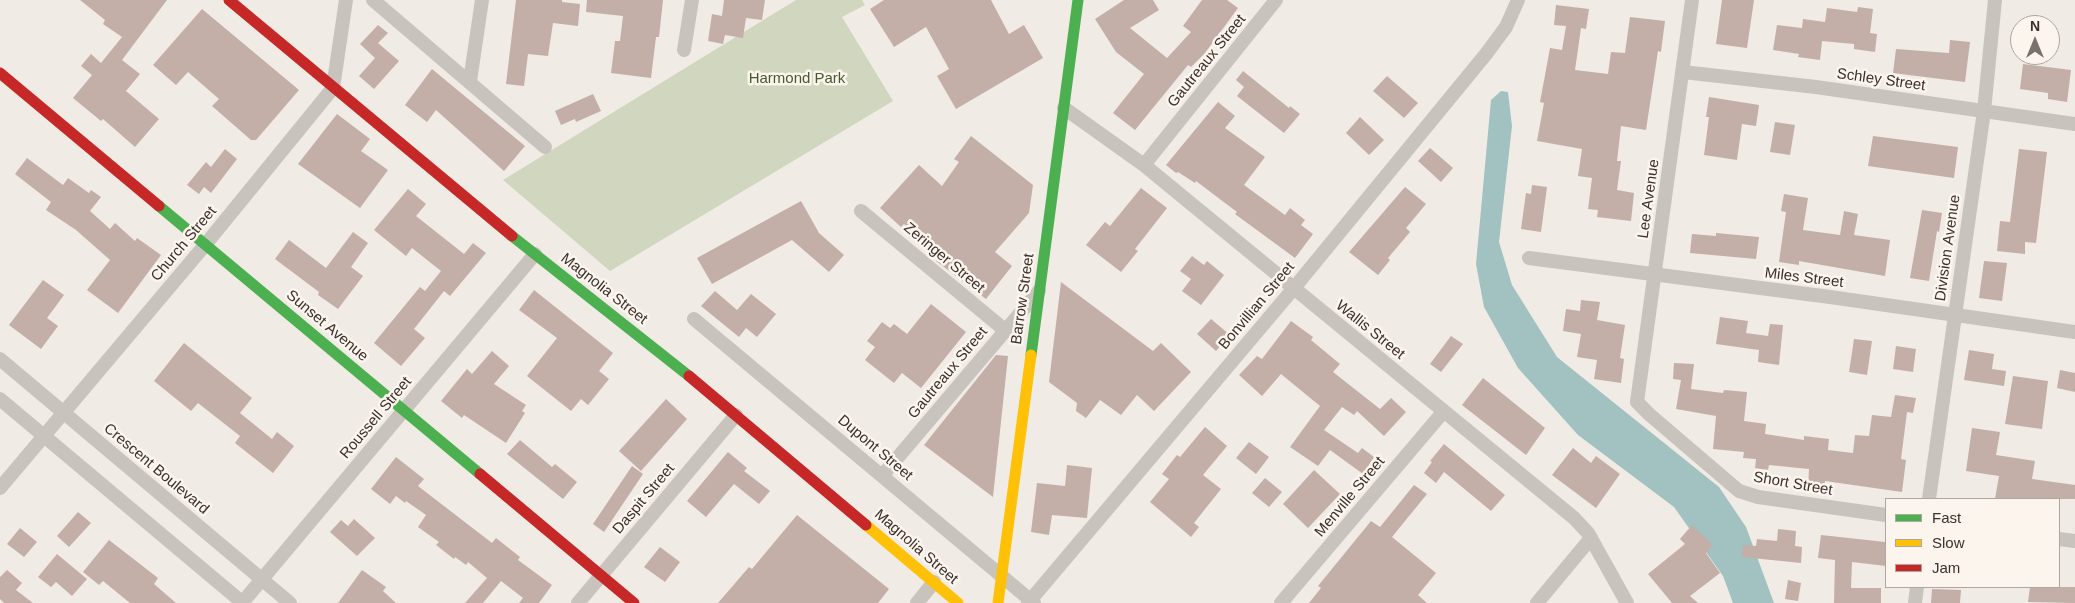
<!DOCTYPE html>
<html>
<head>
<meta charset="utf-8">
<style>
	body { margin:0 }
	#map { position:relative; width:2075px; height:603px; overflow:hidden; background:#f0ebe5; font-family:Helvetica,sans-serif }
	canvas { display:block }
	.legend { position:absolute; left:1885px; top:498px; width:175px; height:90px; box-sizing:border-box; background:#fbf5ee; border:1px solid #aea6a0; margin:0; padding:6px 9px; list-style:none; font-size:15px; color:#3b302b }
	.legend li { display:flex; align-items:center; gap:10px; height:25px }
	.legend b { width:25px; border:1px solid #aea6a0 }
	.north { position:absolute; left:2010px; top:15px; width:50px; height:50px; box-sizing:border-box; background:#fbf5ee; border:1px solid #aea6a0; border-radius:50%; rotate:0deg; font-size:14px; font-weight:700; line-height:20px; text-align:center; color:#3b302b }
	.north::after { content:''; display:block; margin:auto; width:18px; height:22px; background:#7a716c; clip-path:polygon(50% 0,100% 100%,50% 72%,0 100%) }
</style>
</head>
<body>
<div id="map">
<canvas width="2075" height="603"></canvas>
<ul class="legend">
<li><b style="height:6px;background:#4caf50"></b>Fast</li>
<li><b style="height:6px;background:#ffc107"></b>Slow</li>
<li><b style="height:6px;background:#c62828"></b>Jam</li>
</ul>
<div class="north">N</div>
</div>
<script>
const ctx = document.querySelector('canvas').getContext('2d');
ctx.lineJoin = 'round';
function paint(path, color) { ctx.fillStyle = color; ctx.fill(path, 'evenodd'); }
const shape = rows => new Path2D(rows.map(r => 'M' + r).join(''));
function strokePath(path, color, width, dash) { ctx.strokeStyle = color; ctx.lineWidth = width; ctx.lineCap = dash ? 'butt' : 'round'; ctx.setLineDash(dash || []); ctx.stroke(path); }
function drawText(font, color, halo, rows, align = 'center') {
  ctx.font = font + ' Helvetica,sans-serif'; ctx.lineWidth = 5; ctx.setLineDash([]); ctx.textBaseline = 'middle'; ctx.strokeStyle = halo; ctx.fillStyle = color; for (const [text, x, y, turn = 0] of rows) {
    ctx.save(); ctx.translate(x, y); ctx.rotate((+turn || 0) * Math.PI / 180); ctx.textAlign = isNaN(turn) ? turn : align; if (halo) ctx.strokeText(text, 0, 0); ctx.fillText(text, 0, 0); ctx.restore();
  }
}
paint(shape([
	[796,0,862,0,865,5,842,17,893,101,610,271,503,180]
]), '#d1d6bf');
paint(shape([
	[1501,91,1508,92,1512,126,1499,242,1512,285,1557,357,1719,487,1746,527,1774,603,1733,603,1723,576,1674,507,1578,435,1518,368,1484,307,1476,264,1491,100]
]), '#a1c2c1');
paint(shape([
	[80,0,167,0,122,60,140,74,126,91,159,119,135,147,103,119,101,121,73,98,92,75,81,66,91,54,101,63,122,37,103,24,105,20],
	[516,0,562,0,562,2,580,4,578,26,553,23,548,56,528,54,524,86,506,84],
	[587,0,663,0,659,37,656,37,651,78,611,73,615,41,620,41,623,16,586,12],
	[724,0,765,0,762,20,746,18,743,38,725,35,723,44,708,41,712,14,722,16],
	[884,0,991,0,1009,34,1024,25,1043,58,956,109,937,76,949,69,926,27,894,47,870,9],
	[1124,0,1153,0,1159,10,1130,28,1167,58,1191,32,1183,26,1202,0,1227,0,1238,8,1205,53,1191,67,1188,65,1135,130,1113,113,1144,74,1116,52,1095,19],
	[1722,0,1754,0,1747,48,1716,44],
	[1556,5,1589,9,1586,29,1581,28,1575,70,1608,74,1611,52,1625,53,1630,17,1665,21,1661,52,1658,51,1646,130,1621,126,1617,161,1621,161,1617,190,1634,193,1631,221,1597,217,1598,210,1588,209,1592,178,1578,176,1582,149,1537,141,1544,103,1540,102,1550,48,1562,50,1566,26,1554,25],
	[1858,7,1873,9,1870,33,1877,34,1875,52,1854,49,1854,44,1822,41,1820,60,1798,57,1799,54,1773,50,1777,25,1802,28,1803,19,1825,22,1827,8,1857,12],
	[202,9,299,90,256,140,251,140,212,106,219,99,188,72,176,85,153,65],
	[378,25,388,33,378,43,399,61,374,89,359,76,375,58,360,44],
	[1950,40,1970,42,1965,82,1893,73,1896,49,1949,53],
	[2023,64,2071,70,2067,102,2048,99,2048,93,2020,89],
	[432,69,525,146,504,171,436,110,427,122,405,105],
	[1243,71,1289,108,1290,106,1300,114,1284,133,1237,96,1244,87,1236,80],
	[1387,76,1418,103,1404,118,1373,91],
	[593,94,601,111,576,122,575,119,561,125,555,111],
	[1709,97,1759,105,1756,126,1742,124,1737,160,1704,155,1709,117,1706,117],
	[1218,102,1235,116,1225,128,1265,157,1244,185,1285,215,1290,208,1305,220,1301,225,1313,234,1295,258,1235,214,1237,212,1196,181,1195,183,1178,172,1176,173,1166,165],
	[337,114,370,139,361,151,388,170,360,208,298,164],
	[1360,117,1384,140,1369,155,1346,133],
	[1775,122,1795,125,1790,155,1770,152],
	[971,136,1033,185,1029,213,995,252,1012,266,986,299,936,261,940,256,904,224,901,227,880,208,919,165,942,186,959,162,954,159],
	[1873,136,1958,147,1954,178,1868,166],
	[1430,148,1453,168,1441,182,1418,161],
	[225,149,237,159,211,193,204,187,199,194,187,185,206,162,211,167],
	[2019,149,2047,152,2036,243,2025,242,2025,254,1997,251,2000,221,2010,222],
	[27,158,63,185,68,178,89,193,91,190,101,197,90,211,110,229,115,223,135,241,137,238,161,255,118,313,87,290,110,260,76,230,46,210,51,202,15,174],
	[1532,185,1547,187,1541,232,1521,229,1526,193,1531,194],
	[1405,187,1426,204,1406,228,1410,232,1388,258,1390,260,1378,275,1349,252],
	[1141,188,1167,208,1135,249,1138,251,1121,272,1086,245,1105,222,1110,226],
	[408,189,426,204,416,216,464,254,473,243,486,253,450,296,444,291,414,329,425,338,401,366,374,343,420,287,425,291,441,271,412,248,406,256,374,230],
	[1784,194,1808,198,1803,230,1840,235,1844,211,1858,214,1854,235,1890,240,1885,276,1799,261,1799,265,1779,262,1786,212,1781,211],
	[801,201,819,233,844,255,829,272,792,240,712,284,697,258],
	[1922,210,1942,213,1939,232,1937,231,1929,281,1910,278],
	[353,232,368,243,351,267,363,276,338,309,318,295,319,292,275,259,289,240,326,268],
	[1716,233,1759,237,1756,259,1690,253,1692,234,1716,236],
	[1192,256,1204,265,1207,261,1224,275,1201,305,1182,291,1191,279,1180,271],
	[1984,261,2007,263,2002,301,1979,298],
	[43,280,64,295,47,318,58,326,41,349,9,325],
	[1061,282,1153,351,1161,343,1191,372,1154,411,1137,395,1121,415,1100,400,1086,418,1076,411,1077,403,1049,382],
	[534,290,613,353,599,371,609,379,588,405,581,399,571,411,527,376,557,338,519,310],
	[715,291,737,310,751,294,776,314,757,337,746,328,739,337,701,306],
	[1581,300,1600,302,1597,320,1625,325,1620,358,1624,359,1621,383,1594,379,1597,360,1577,357,1581,334,1563,331,1566,309,1580,311],
	[931,304,966,332,921,388,902,373,894,383,865,360,875,347,867,341,882,322,890,328,894,324,907,334],
	[1720,317,1748,321,1746,333,1768,336,1770,324,1783,325,1779,365,1758,362,1759,350,1716,344],
	[1211,319,1230,335,1216,351,1197,334],
	[1291,321,1313,337,1311,340,1340,364,1333,372,1380,409,1391,398,1406,412,1384,436,1357,411,1354,415,1342,407,1324,430,1358,453,1362,448,1374,457,1363,474,1330,450,1318,466,1290,447,1320,406,1281,374,1262,396,1239,375,1257,356,1262,359],
	[1451,336,1463,344,1441,372,1430,364],
	[1854,339,1872,341,1867,375,1849,372],
	[184,343,252,398,240,413,272,439,277,432,294,446,273,473,235,443,240,436,198,403,191,411,154,381],
	[1896,346,1916,349,1913,372,1893,369],
	[1969,350,1994,354,1992,369,2006,371,2004,386,1964,380],
	[492,351,509,366,494,384,526,405,522,411,525,413,506,443,464,415,462,418,441,401,467,369,472,374],
	[996,355,1008,356,993,497,924,445],
	[1674,363,1694,364,1691,389,1723,393,1724,390,1747,392,1744,421,1766,424,1765,434,1804,440,1804,436,1829,439,1828,450,1853,453,1855,435,1869,436,1872,415,1891,417,1895,395,1916,398,1913,413,1907,412,1901,459,1906,460,1902,492,1825,481,1824,490,1808,488,1809,469,1769,465,1768,470,1755,468,1756,459,1743,458,1744,452,1713,449,1716,416,1676,409,1681,380,1673,379],
	[2060,370,2075,373,2075,392,2057,388],
	[2013,376,2048,381,2042,429,2005,424],
	[1483,378,1545,428,1526,455,1462,405],
	[666,399,687,419,641,471,619,451],
	[1205,427,1227,446,1203,475,1221,489,1194,523,1199,527,1191,537,1150,502,1169,479,1162,474,1177,455,1180,457],
	[1972,428,2000,432,1996,455,2035,461,2032,479,2075,485,2075,499,1995,499,1999,476,1966,471],
	[520,440,552,467,555,464,577,482,563,499,507,454],
	[1249,442,1269,457,1256,474,1236,458],
	[1444,444,1505,495,1491,511,1444,472,1436,483,1424,473,1432,462,1430,461],
	[1573,448,1591,463,1596,456,1620,474,1596,508,1552,475],
	[728,452,747,468,744,471,770,491,759,504,734,484,706,517,687,501],
	[396,457,424,479,418,486,492,543,496,538,520,557,518,560,552,585,539,603,519,603,523,598,501,581,483,603,465,603,487,578,468,562,466,565,455,557,454,559,436,545,439,542,418,527,426,515,406,501,405,503,396,496,390,504,371,489],
	[1067,465,1092,468,1087,518,1052,515,1049,535,1031,532,1037,483,1065,486],
	[632,466,643,474,604,532,593,524],
	[1314,470,1340,494,1308,528,1283,504],
	[1265,478,1282,492,1269,507,1252,493],
	[1414,485,1427,494,1392,537,1436,573,1418,595,1427,603,1309,603,1321,588,1318,586,1371,521,1380,527],
	[78,512,91,523,69,547,57,536],
	[797,515,889,589,878,603,718,603,749,567,752,569],
	[354,519,375,538,357,556,330,532,341,520,348,526],
	[1692,525,1713,545,1706,553,1720,573,1690,596,1698,603,1672,603,1648,574,1685,544,1680,539],
	[20,528,37,542,24,557,7,544],
	[1778,529,1796,531,1795,546,1802,547,1801,563,1742,557,1743,545,1756,546,1757,539,1777,541],
	[1821,535,1885,542,1886,566,1852,562,1851,588,1881,588,1881,603,1834,603,1835,560,1818,558],
	[109,540,158,578,154,584,176,603,130,603,103,581,99,585,83,572],
	[660,547,680,562,665,582,644,567],
	[57,554,87,579,72,596,56,582,51,587,38,577],
	[7,570,22,583,16,590,33,603,4,603,0,599,0,577],
	[362,570,386,587,383,591,396,603,338,603],
	[1788,580,1801,583,1798,601,1785,599],
	[2030,587,2075,587,2075,603,2028,602],
	[1932,589,1961,590,1960,603,1931,603]
]), '#c3afa7');
strokePath(shape([
	[373,0,545,147],
	[1692,0,1637,402,1650,415,1739,491,1758,497,1886,515],
	[684,50,692,0],
	[1683,72,1816,87,2075,124],
	[470,81,482,0],
	[1064,108,1144,165,1574,518,1588,533,1627,603],
	[1144,165,1276,0],
	[861,211,1006,331],
	[1529,258,1830,297,2075,332],
	[694,319,1034,603],
	[0,359,290,603],
	[0,399,243,603],
	[882,476,1039,291],
	[0,488,205,245,333,88,346,0],
	[1929,499,1984,111,1995,0],
	[2059,539,2075,541],
	[242,603,535,254],
	[578,603,736,415],
	[917,603,934,582],
	[1028,603,1294,288,1486,54,1506,27,1518,0],
	[1281,603,1444,411],
	[1537,603,1591,538],
	[1915,603,1917,587]
]), '#c9c3be', 14);
strokePath(shape([
	[159,206,480,474],
	[512,236,689,376],
	[1031,355,1078,0]
]), '#4caf50', 11);
strokePath(shape([
	[866,525,958,603],
	[998,603,1031,355]
]), '#ffc107', 11);
strokePath(shape([
	[229,0,512,236],
	[0,73,159,206],
	[689,376,866,525],
	[480,474,634,603]
]), '#c62828', 11);
drawText('15px', '#3b302b', '#fbf5ee', [
	["Gautreaux Street",1207,61,-51],
	["Schley Street",1881,80,8],
	["Lee Avenue",1649,199,-82],
	["Church Street",184,244,-50],
	["Division Avenue",1948,248,-82],
	["Zeringer Street",944,258,40],
	["Miles Street",1804,278,7],
	["Magnolia Street",604,289,38],
	["Barrow Street",1023,299,-82],
	["Bonvillian Street",1257,306,-50],
	["Sunset Avenue",327,326,40],
	["Wallis Street",1370,330,39],
	["Gautreaux Street",948,373,-50],
	["Roussell Street",376,418,-50],
	["Dupont Street",875,448,40],
	["Crescent Boulevard",156,469,40],
	["Short Street",1793,484,10],
	["Menville Street",1350,497,-50],
	["Daspit Street",644,499,-50],
	["Magnolia Street",916,547,41]
]);
drawText('15px', '#4a5a2e', '#fbf5ee', [
	["Harmond Park",797,79]
]);
</script>
</body>
</html>
